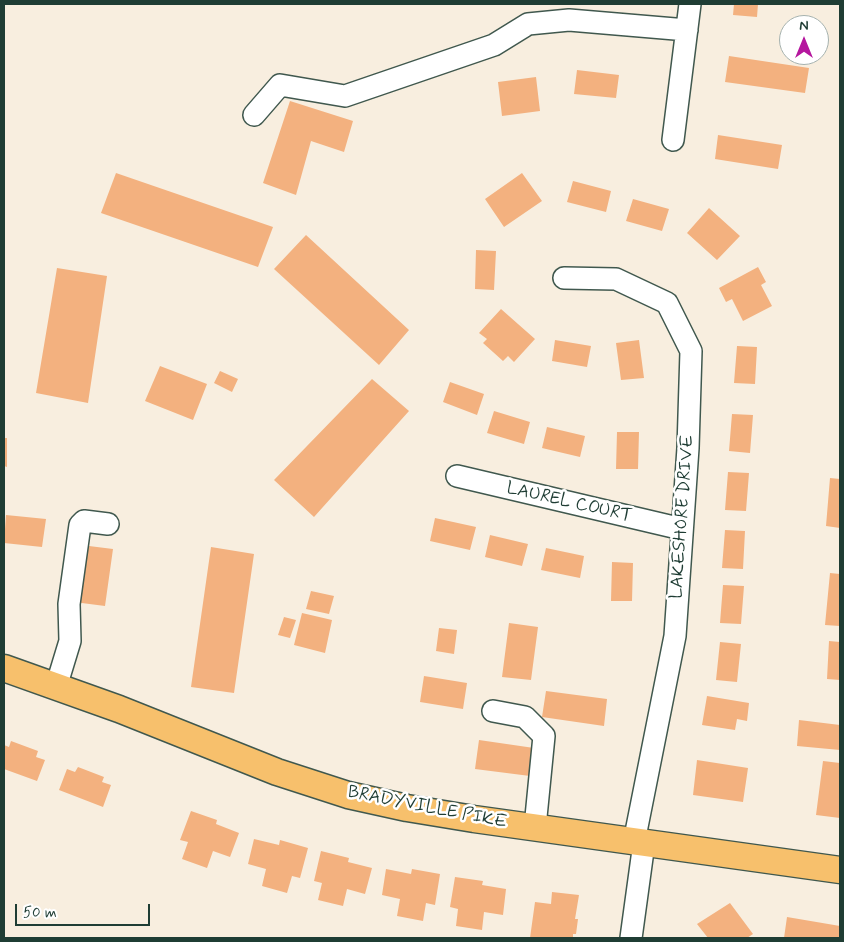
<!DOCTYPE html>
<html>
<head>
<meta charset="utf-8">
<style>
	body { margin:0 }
	#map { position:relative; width:844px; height:942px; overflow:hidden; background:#f8eedf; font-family:Mynerve,sans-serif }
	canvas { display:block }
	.frame { position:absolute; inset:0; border:5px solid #1f3d34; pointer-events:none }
	.north { position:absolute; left:779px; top:15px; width:50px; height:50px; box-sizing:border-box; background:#fff; border:1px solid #a5b1ae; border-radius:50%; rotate:0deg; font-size:14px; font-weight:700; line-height:20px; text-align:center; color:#1f3d34 }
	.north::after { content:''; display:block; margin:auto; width:18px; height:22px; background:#b5179e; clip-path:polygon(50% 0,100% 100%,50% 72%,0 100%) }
	.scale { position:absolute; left:15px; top:904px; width:135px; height:22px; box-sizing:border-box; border:2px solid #1f3d34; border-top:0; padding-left:6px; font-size:15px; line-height:18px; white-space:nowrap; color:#1f3d34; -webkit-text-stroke:4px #fff; paint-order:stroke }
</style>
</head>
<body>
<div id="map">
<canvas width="844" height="942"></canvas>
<div class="frame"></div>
<div class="north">N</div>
<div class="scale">50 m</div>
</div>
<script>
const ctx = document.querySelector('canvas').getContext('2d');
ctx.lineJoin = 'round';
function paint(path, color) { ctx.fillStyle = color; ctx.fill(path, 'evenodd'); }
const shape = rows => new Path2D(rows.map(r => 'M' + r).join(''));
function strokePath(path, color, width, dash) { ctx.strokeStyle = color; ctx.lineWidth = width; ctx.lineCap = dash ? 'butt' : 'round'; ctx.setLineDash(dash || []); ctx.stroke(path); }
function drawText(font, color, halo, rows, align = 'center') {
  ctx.font = font + ' Mynerve,sans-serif'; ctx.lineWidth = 5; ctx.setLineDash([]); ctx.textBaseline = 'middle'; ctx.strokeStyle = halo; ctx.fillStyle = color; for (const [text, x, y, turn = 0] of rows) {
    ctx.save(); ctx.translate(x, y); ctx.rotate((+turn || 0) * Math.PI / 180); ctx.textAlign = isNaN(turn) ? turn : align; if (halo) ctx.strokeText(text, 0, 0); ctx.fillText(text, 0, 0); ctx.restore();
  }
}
paint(shape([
	[734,4,758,4,757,17,733,15],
	[729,56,809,68,805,93,725,82],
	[577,70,619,75,616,98,574,94],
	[536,77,540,111,502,116,498,82],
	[290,101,353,121,344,152,311,141,296,195,263,183],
	[718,135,782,145,778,169,715,159],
	[116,173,273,227,258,267,101,213],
	[522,173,542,201,504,227,485,199],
	[573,181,611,191,606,212,567,202],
	[633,199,669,209,662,231,626,221],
	[709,208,740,236,717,260,687,233],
	[306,235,409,330,379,365,274,269],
	[476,250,496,251,494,290,475,289],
	[758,267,766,282,761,285,772,306,743,321,732,299,726,302,719,288],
	[57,268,107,276,88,403,36,393],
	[501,309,535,339,514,362,508,356,503,361,483,343,487,339,479,333],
	[555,340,591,346,587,367,552,361],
	[639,340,644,378,621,380,616,343],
	[737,346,757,347,755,384,734,383],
	[160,366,207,384,193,420,145,401],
	[220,371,238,379,232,392,214,383],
	[372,379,409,411,314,517,274,480],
	[450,382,484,394,477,415,443,402],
	[494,411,530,422,524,444,487,433],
	[732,414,753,415,750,453,729,451],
	[547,427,585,436,580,457,542,448],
	[617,432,639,432,638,469,616,469],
	[4,438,7,438,7,467,4,466],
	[728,472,749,473,746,511,725,510],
	[830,478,840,479,840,528,826,526],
	[6,515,46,519,42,547,4,543],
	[435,518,476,527,470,550,430,541],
	[725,530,745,531,743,569,722,568],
	[490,535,528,544,522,566,485,557],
	[81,545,113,549,105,606,74,602],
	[211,547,254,554,234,693,191,687],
	[546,548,584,556,580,578,541,570],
	[612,562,633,563,632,601,611,601],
	[830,573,840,574,840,626,825,625],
	[723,585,744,586,741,624,720,623],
	[311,591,334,596,329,614,306,609],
	[302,613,332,620,325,653,294,645],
	[284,617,296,620,290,638,278,635],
	[509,623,538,627,531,680,502,677],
	[439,628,457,630,454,654,436,651],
	[829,641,840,642,840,680,827,679],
	[720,642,741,644,737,682,716,680],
	[424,676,467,683,463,709,420,702],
	[546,691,607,699,604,726,542,717],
	[707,696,749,703,747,721,737,719,735,730,702,725],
	[799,720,840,725,840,750,797,746],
	[479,740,534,748,530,776,475,769],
	[11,741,38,751,36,757,45,760,37,781,4,769,4,745,9,747],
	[697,760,748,768,743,802,693,795],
	[823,761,840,763,840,818,816,815],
	[78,767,104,777,102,782,111,785,103,807,59,790,67,769,75,772],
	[191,811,217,820,216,824,239,833,230,857,213,851,207,868,182,859,188,842,180,840],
	[254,839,279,845,280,840,308,848,300,878,292,876,287,893,262,886,266,869,248,864],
	[321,851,349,858,348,862,372,868,365,894,347,889,343,906,318,900,322,883,314,881],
	[386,869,411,874,412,869,440,874,435,905,426,903,423,921,397,916,400,899,382,895],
	[455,877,483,881,482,885,506,889,503,915,484,912,482,930,456,926,458,909,450,907],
	[552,892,579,895,575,919,578,919,576,934,573,934,573,938,530,938,535,902,551,904],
	[730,903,753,934,747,938,708,938,697,924],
	[787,917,840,926,840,938,784,938]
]), '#f3b17f');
const minor = shape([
	[254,115,280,85,345,96,494,45,528,24,569,20,687,30],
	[673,140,690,4],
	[564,278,616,279,667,303,691,351,688,448,675,636,634,842],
	[457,476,682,529],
	[56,687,70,641,69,604,80,525,84,521,108,524],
	[493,711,525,717,544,736,535,827],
	[631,938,644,843]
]);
const major = shape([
	[4,668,119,709,277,772,348,795,407,808,474,819,840,870]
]);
strokePath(minor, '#40584e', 24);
strokePath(major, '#40584e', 29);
strokePath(minor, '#fff', 21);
strokePath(major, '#f7c06c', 26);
drawText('18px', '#1f3d34', '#fff', [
	["LAUREL COURT",569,503,13],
	["LAKESHORE DRIVE",683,517,-86],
	["BRADYVILLE PIKE",427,808,11]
]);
</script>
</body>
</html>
